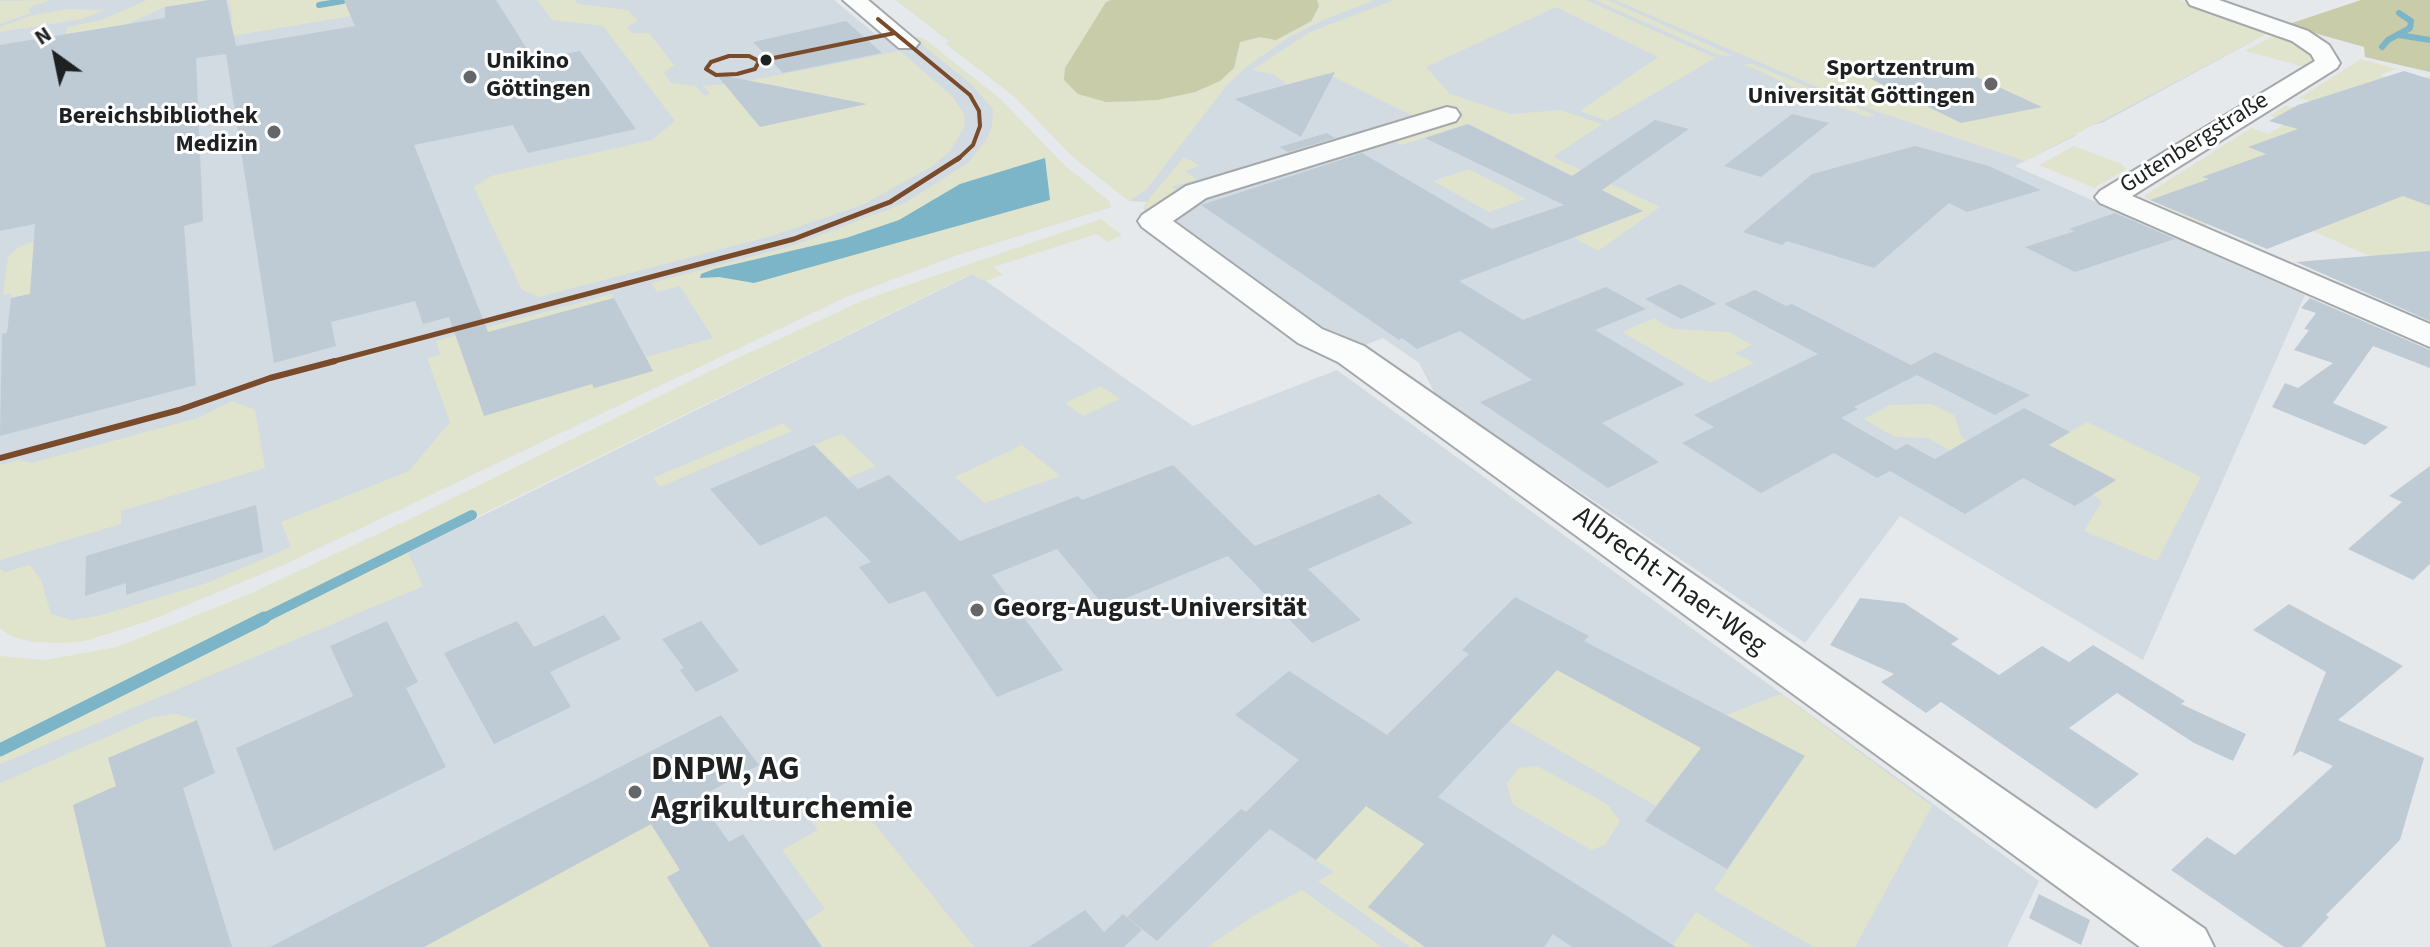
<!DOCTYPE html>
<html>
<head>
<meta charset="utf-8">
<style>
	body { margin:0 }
	#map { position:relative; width:2430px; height:947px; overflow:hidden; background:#e6e9ec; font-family:"Source Sans 3",sans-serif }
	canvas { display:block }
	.north { position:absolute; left:16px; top:16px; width:80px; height:80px; -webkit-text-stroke:6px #fff; paint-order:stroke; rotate:327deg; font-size:22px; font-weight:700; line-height:32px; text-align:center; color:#1e2122 }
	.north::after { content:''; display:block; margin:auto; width:28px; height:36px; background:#1e2122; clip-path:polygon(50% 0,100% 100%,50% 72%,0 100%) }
</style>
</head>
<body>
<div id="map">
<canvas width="2430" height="947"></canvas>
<div class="north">N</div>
</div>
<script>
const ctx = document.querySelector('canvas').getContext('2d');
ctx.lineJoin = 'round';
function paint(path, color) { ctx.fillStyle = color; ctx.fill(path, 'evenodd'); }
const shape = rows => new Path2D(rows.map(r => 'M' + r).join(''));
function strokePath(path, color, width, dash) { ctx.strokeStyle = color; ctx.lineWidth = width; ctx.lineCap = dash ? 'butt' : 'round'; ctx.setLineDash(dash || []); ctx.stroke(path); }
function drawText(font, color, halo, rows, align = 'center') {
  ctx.font = font + ' "Source Sans 3",sans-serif'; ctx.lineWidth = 6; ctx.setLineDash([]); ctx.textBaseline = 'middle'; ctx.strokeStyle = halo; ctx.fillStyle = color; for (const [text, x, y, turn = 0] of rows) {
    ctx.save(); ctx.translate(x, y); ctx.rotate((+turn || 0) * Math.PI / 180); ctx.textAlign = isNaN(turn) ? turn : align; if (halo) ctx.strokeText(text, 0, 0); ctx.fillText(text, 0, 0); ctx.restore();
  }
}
paint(shape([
	[0,0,834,0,874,33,923,38,1000,99,1065,166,1109,201,1111,207,957,255,848,296,285,564,148,621,84,641,33,642,11,636,0,628],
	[896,0,2179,0,2270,32,2102,123,2088,126,2074,134,2077,135,2015,166,2305,295,2143,660,1900,516,1805,643,1549,471,1527,462,1436,396,1419,363,1383,338,1360,347,1324,331,1144,209,1147,202,1129,201,1073,157,1015,97,945,43,950,42],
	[972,274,986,281,1193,426,1337,370,2039,881,2007,947,0,947,0,754]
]), '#d2dbe2');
paint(shape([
	[52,0,34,5,29,9,31,13,0,24,0,1],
	[147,0,209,0,165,7,125,25,66,34,67,27,102,20],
	[228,0,344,0,351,16,231,36,214,24,233,20],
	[537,0,575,0,578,4,628,10,638,21,627,27,632,33,649,33,674,65,664,73,671,83,696,86,704,95,710,94,703,86,738,83,900,51,952,96,964,114,965,126,950,151,931,167,862,205,775,235,539,297,522,290,474,187,491,176,652,140,675,121,603,26,552,20],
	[896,0,1237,0,1106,102,1134,102,1195,92,1234,68,1240,42,1260,37,1276,40,1311,22,1319,6,1317,0,1375,0,1323,20,1288,38,1250,64,1227,85,1146,190,1129,201,1073,157,1015,97,945,43,950,42],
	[1394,0,1586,0,1715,58,1607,121,1580,111,1658,57,1556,7,1426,67,1450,94,1511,114,1560,110,1602,124,1553,157,1660,207,1598,251,1574,238,1642,211,1468,124,1401,145,1387,137,1463,113,1450,107,1415,117,1328,74,1288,85,1273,74,1252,70,1310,32],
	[1595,0,1608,0,1733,56,1719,55],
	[1615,0,2179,0,2270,32,2025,161,1864,107],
	[67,9,104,10,82,19,0,32,0,27,30,16],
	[2280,32,2302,44,2315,58,2313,63,2301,66,2245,51],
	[914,38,923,38,1000,99,1065,166,1109,201,1111,207,957,255,848,296,285,564,148,621,84,641,63,643,33,642,11,636,0,628,0,569,5,572,30,565,41,580,51,614,72,620,98,616,207,583,291,547,281,522,409,471,450,422,427,358,440,355,436,341,612,294,614,298,558,313,594,388,653,371,646,357,713,338,680,286,657,292,651,283,792,246,905,203,969,162,986,140,992,127,993,109,971,84],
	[2361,59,2397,69,2380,75,2404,83,2430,76,2430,136,2299,98],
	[1744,64,1752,64,1875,115,1868,117,1823,101],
	[2285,106,2306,108,2430,143,2430,283,2313,231,2305,234,2269,220,2204,225,2145,198,2145,195,2251,128,2268,134,2289,122,2270,116],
	[2074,146,2120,163,2127,169,2094,188,2039,165],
	[1184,157,1200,166,1185,171,1197,179,1172,187,1182,194,1151,215,1143,206],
	[1469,169,1526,199,1489,212,1433,181],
	[1101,219,1122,235,1108,242,1096,234,994,267,1003,275,986,281,971,274,407,551,423,586,0,764,0,656,45,660,117,647,247,595,414,517,729,362,864,300],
	[42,238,54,289,11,298,11,293,3,295,8,257,19,247],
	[1654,318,1672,329,1729,332,1752,345,1735,353,1754,363,1710,383,1622,332],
	[1101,386,1120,399,1083,416,1065,403],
	[232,401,255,410,265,468,121,511,121,524,0,560,0,465,18,460,31,463,198,418],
	[1931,404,1954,415,1962,438,2001,458,1983,469,1928,438,1895,437,1864,419,1890,405],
	[2087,422,2201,477,2157,561,2084,531,2102,501,2093,495,2116,480,2048,445],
	[783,423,792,431,660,487,653,478],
	[842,434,876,466,848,478,814,445],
	[1022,445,1060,476,985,503,955,477],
	[1557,670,1701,748,1656,806,1509,721],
	[1781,694,1932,806,1855,947,1814,947,1714,890,1804,757,1726,715],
	[176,714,197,720,108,758,116,786,73,805,106,947,0,947,0,783,153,717],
	[1537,766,1607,804,1620,821,1605,845,1591,850,1512,804,1507,783,1519,768],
	[1366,806,1409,834,1484,869,1368,907,1425,947,1410,947,1318,881,1334,872,1316,860],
	[861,807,974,947,822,947,805,922,825,909,782,850,818,830,804,810],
	[651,824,680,870,667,878,710,947,424,947],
	[1302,890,1382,947,1207,947,1253,916],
	[1696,912,1754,947,1671,947]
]), '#e0e4cd');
paint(shape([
	[1111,0,1317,0,1319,6,1311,21,1276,40,1260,37,1240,42,1234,68,1220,81,1195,92,1158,100,1106,102,1078,94,1064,80,1065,68,1106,2],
	[2361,0,2430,0,2430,72,2365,57,2364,47,2286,25]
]), '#c8cca9');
paint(shape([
	[1045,158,1050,200,754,283,719,277,700,278,701,274,714,269,846,238,899,220,960,184]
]), '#7cb4c8');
strokePath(shape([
	[319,5,343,1],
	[2399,35,2430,40],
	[2382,47,2388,40,2410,28,2411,21,2399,13]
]), '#7cb4c8', 6);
strokePath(shape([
	[260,620,472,515]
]), '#7cb4c8', 10);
strokePath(shape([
	[0,750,264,618]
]), '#7cb4c8', 13);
paint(shape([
	[209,0,226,0,236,46,355,26,344,0,496,0,534,60,580,51,636,129,528,153,513,125,414,145,488,332,614,298,653,371,594,388,592,384,484,416,449,317,423,324,415,301,331,322,336,346,274,363,226,54,196,58,203,221,184,226,196,385,0,436,2,334,7,333,11,298,30,294,35,224,0,231,0,45,165,18,165,7],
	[846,21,882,53,783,73,753,42],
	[1940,60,2042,107,1961,123,1863,75],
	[2404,71,2430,79,2430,206,2403,196,2267,249,2150,200,2209,179,2202,177,2266,154,2248,147,2298,129,2269,121,2298,105],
	[1335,72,1301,137,1235,99,1304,80],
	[716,74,867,104,760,127],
	[1792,114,1829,123,1761,177,1724,166],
	[1655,120,1689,129,1602,190,1643,211,1459,281,1523,320,1606,287,1646,309,1595,330,1685,384,1602,423,1659,462,1608,488,1480,402,1532,380,1460,331,1417,349,1402,338,1399,340,1201,205,1362,153,1492,229,1564,205,1425,138,1468,124,1572,176],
	[1327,133,1335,138,1288,152,1279,147],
	[1915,146,1989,166,2041,190,1967,212,1949,203,1874,268,1787,241,1782,245,1743,232,1812,174],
	[2115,213,2175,239,2075,272,2025,247,2075,231,2069,229],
	[2430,251,2430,321,2296,262],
	[1680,284,1717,304,1681,319,1645,299],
	[1755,290,1786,306,1792,304,1911,365,1935,352,2030,395,1995,415,1917,375,1854,407,1858,409,1841,418,1896,450,1907,444,1935,459,2024,408,2070,432,2049,445,2116,480,2075,506,2023,478,1965,514,1890,471,1877,478,1834,453,1761,493,1682,443,1714,427,1694,415,1818,354,1724,304],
	[2310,298,2430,350,2430,368,2373,346,2333,403,2388,427,2365,445,2272,407,2285,383,2298,388,2333,363,2294,350,2309,330,2304,329,2316,313,2301,308],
	[814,445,858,489,889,475,960,541,1078,496,1082,500,1173,465,1255,546,1379,494,1413,523,1308,569,1361,620,1312,643,1228,556,1105,607,1057,549,992,575,1063,670,997,697,925,591,889,604,859,567,871,562,826,516,760,546,710,489],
	[2430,466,2430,564,2413,580,2348,549,2402,502,2389,496],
	[256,505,263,552,126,595,126,583,85,596,86,556],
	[1515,597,1589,636,1584,641,1805,756,1727,869,1645,821,1701,748,1557,670,1438,797,1676,947,1572,947,1553,934,1544,947,1425,947,1368,907,1424,844,1366,806,1316,860,1270,829,1157,941,1127,917,1241,809,1246,812,1299,760,1235,715,1289,671,1387,735,1469,654,1462,650],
	[1860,598,1904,603,1959,639,1951,644,1999,675,2042,646,2069,662,2093,645,2185,701,2181,704,2246,734,2233,761,2194,743,2117,693,2069,728,2139,774,2096,809,1941,702,1926,713,1881,682,1894,674,1830,645],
	[2289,604,2403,666,2338,720,2424,758,2400,840,2326,915,2329,917,2301,947,2284,947,2171,870,2207,837,2235,855,2333,766,2300,751,2292,757,2326,672,2253,630],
	[604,615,621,639,550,672,571,707,494,744,444,653,517,621,534,647],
	[387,621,418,682,406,688,446,767,274,851,236,748,353,696,330,646],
	[701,621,739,671,696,692,680,670,684,668,662,639],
	[721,715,759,765,698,798,729,842,743,834,822,947,710,947,667,877,680,870,651,824,424,947,270,947],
	[197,720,215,773,183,788,232,947,106,947,73,805,116,786,108,758],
	[2039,894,2090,920,2081,945,2029,918],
	[1085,910,1104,932,1123,914,1142,930,1124,947,1029,947]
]), '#becbd5');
const street = shape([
	[843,0,868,0,919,43,915,48,899,48,843,0],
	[2187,0,2219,0,2308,31,2329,45,2340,63,2337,68,2132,196,2430,324,2430,347,2100,203,2095,197,2100,191,2315,61,2311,54,2292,41,2190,5,2187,0],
	[1447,107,1456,109,1460,115,1456,121,1206,198,1173,221,1322,329,1364,346,2205,929,2214,947,2140,947,1338,362,1298,343,1142,227,1138,221,1142,215,1186,186,1447,107]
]);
strokePath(street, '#a5a8aa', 4);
paint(street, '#fbfcfc');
strokePath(shape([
	[878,19,970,95,979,111,980,126,973,145,957,160],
	[729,56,749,56,759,61,755,69,737,74,716,75,706,69,711,62,729,56],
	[759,61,895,33]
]), '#7a4b2a', 4);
strokePath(shape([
	[327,363,794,239,890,202,959,158]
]), '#7a4b2a', 5);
strokePath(shape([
	[0,458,179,410,270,378,335,361]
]), '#7a4b2a', 6);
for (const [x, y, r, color] of [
	[766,60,7,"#1e2122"],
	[470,77,8,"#646769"],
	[1991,84,8,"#646769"],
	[274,132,8,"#646769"],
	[977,610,8,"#646769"],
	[635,792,8,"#646769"]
]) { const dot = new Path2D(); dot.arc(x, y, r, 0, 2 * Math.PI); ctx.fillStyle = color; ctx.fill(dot); strokePath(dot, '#fff', 3); }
drawText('bold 24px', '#1e2122', '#fff', [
	["Unikino",486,63,"left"],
	["Göttingen",486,91,"left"],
	["Sportzentrum",1975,70],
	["Universität Göttingen",1975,98],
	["Bereichsbibliothek",258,118],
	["Medizin",258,146]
], 'right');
drawText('24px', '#1e2122', '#fff', [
	["Gutenbergstraße",2195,144,-32]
]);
drawText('28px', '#1e2122', '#fff', [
	["Albrecht-Thaer-Weg",1669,582,36]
]);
drawText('bold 28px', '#1e2122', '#fff', [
	["Georg-August-Universität",993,610]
], 'left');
drawText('bold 34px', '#1e2122', '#fff', [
	["DNPW, AG",651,772],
	["Agrikulturchemie",651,811]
], 'left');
</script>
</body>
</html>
